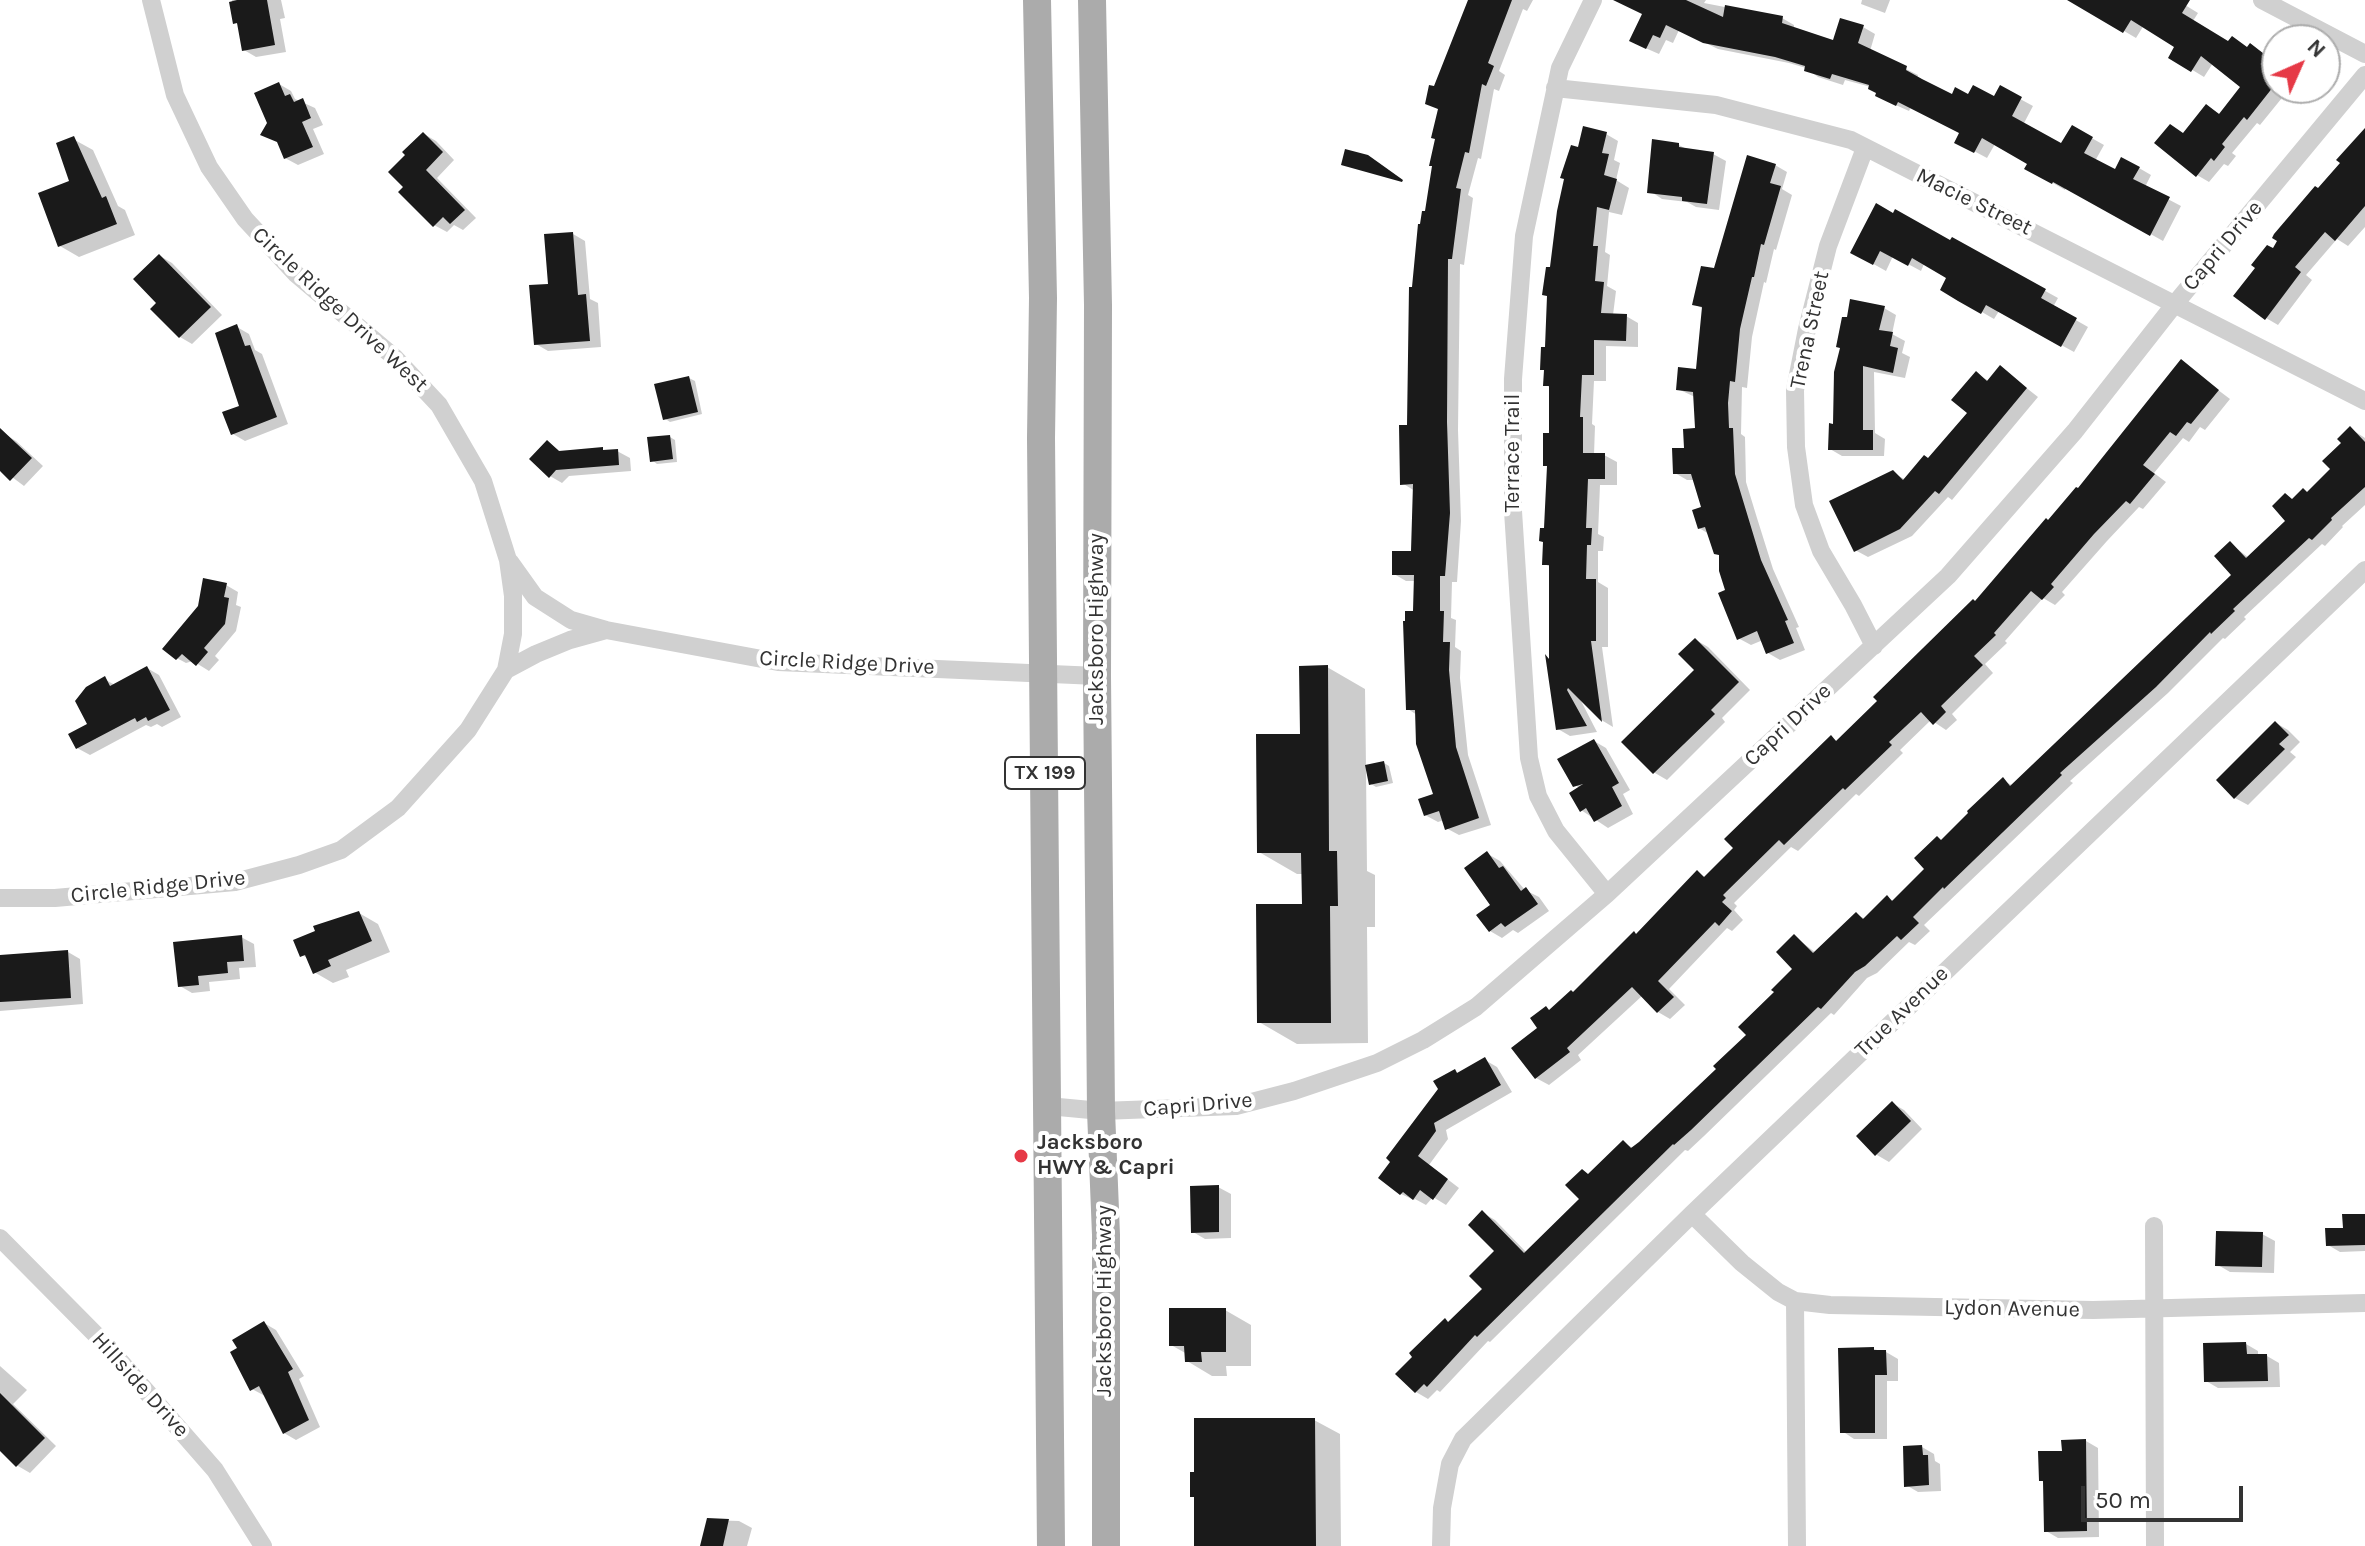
<!DOCTYPE html>
<html>
<head>
<meta charset="utf-8">
<style>
	body { margin:0 }
	#map { position:relative; width:2365px; height:1546px; overflow:hidden; background:#fff; font-family:Karla,sans-serif }
	canvas { display:block }
	.north { position:absolute; left:2261px; top:24px; width:80px; height:80px; box-sizing:border-box; background:#fff; border:2px solid #adadad; border-radius:50%; rotate:45deg; font-size:22px; font-weight:700; line-height:32px; text-align:center; color:#333 }
	.north::after { content:''; display:block; margin:auto; width:28px; height:36px; background:#e63946; clip-path:polygon(50% 0,100% 100%,50% 72%,0 100%) }
	.scale { position:absolute; left:2081px; top:1486px; width:162px; height:36px; box-sizing:border-box; border:4px solid #333; border-top:0; padding-left:10px; font-size:24px; line-height:28px; white-space:nowrap; color:#333; -webkit-text-stroke:6px #fff; paint-order:stroke }
</style>
</head>
<body>
<div id="map">
<canvas width="2365" height="1546"></canvas>
<div class="north">N</div>
<div class="scale">50 m</div>
</div>
<script>
const ctx = document.querySelector('canvas').getContext('2d');
ctx.lineJoin = 'round';
function paint(path, color) { ctx.fillStyle = color; ctx.fill(path, 'evenodd'); }
const shape = rows => new Path2D(rows.map(r => 'M' + r).join(''));
function strokePath(path, color, width, dash) { ctx.strokeStyle = color; ctx.lineWidth = width; ctx.lineCap = dash ? 'butt' : 'round'; ctx.setLineDash(dash || []); ctx.stroke(path); }
function drawText(font, color, halo, rows, align = 'center') {
  ctx.font = font + ' Karla,sans-serif'; ctx.lineWidth = 8; ctx.setLineDash([]); ctx.textBaseline = 'middle'; ctx.strokeStyle = halo; ctx.fillStyle = color; for (const [text, x, y, turn = 0] of rows) {
    ctx.save(); ctx.translate(x, y); ctx.rotate((+turn || 0) * Math.PI / 180); ctx.textAlign = isNaN(turn) ? turn : align; if (halo) ctx.strokeText(text, 0, 0); ctx.fillText(text, 0, 0); ctx.restore();
  }
}
paint(shape([
	[232,0,281,0,285,18,280,19,286,52,256,57,244,50,239,25,235,22],
	[1471,0,1533,0,1527,11,1523,9,1499,71,1505,75,1499,91,1494,89,1481,159,1478,158,1468,195,1473,198,1464,265,1460,264,1458,430,1461,521,1457,582,1452,582,1451,618,1456,620,1455,647,1461,651,1460,678,1468,755,1491,825,1459,835,1446,828,1444,820,1438,822,1425,815,1435,795,1417,715,1408,709,1416,581,1406,581,1394,574,1413,553,1415,491,1402,483,1409,427,1414,289,1427,214,1440,110,1428,103],
	[1640,0,1706,0,1704,3,1782,18,1794,25,1794,29,1834,42,1863,27,1875,34,1870,51,1918,75,1917,79,1953,96,1995,99,2000,88,2033,106,2023,125,2062,146,2072,127,2104,145,2095,161,2116,172,2139,168,2151,175,2145,187,2181,206,2163,241,2066,187,2065,190,2027,168,2030,163,1995,144,1987,158,1957,142,1962,133,1911,107,1909,111,1889,102,1871,87,1845,80,1843,85,1818,77,1806,68,1789,63,1718,49,1679,30,1673,43,1666,40,1659,54,1643,47,1644,14],
	[1862,0,1890,0,1885,13,1861,4],
	[2177,0,2198,13,2193,21,2229,43,2248,48,2250,46,2263,53,2277,64,2277,88,2290,88,2260,125,2257,123,2232,153,2236,156,2228,166,2224,164,2209,182,2197,175,2184,134,2207,106,2221,115,2243,86,2213,63,2204,77,2171,57,2177,46,2144,25,2136,38,2073,1],
	[279,84,291,91,295,99,315,108,323,125,313,129,324,154,298,165,285,158,269,123],
	[2365,133,2365,227,2348,246,2337,239,2306,275,2312,280,2278,325,2266,318,2273,251],
	[424,134,436,141,454,160,437,178,476,218,463,230,454,225,447,232,434,225,406,187],
	[1606,134,1618,141,1614,160,1620,163,1616,180,1629,188,1622,215,1609,212,1605,252,1610,255,1607,286,1616,291,1613,315,1626,316,1638,323,1638,347,1606,346,1606,381,1594,381,1592,424,1595,426,1594,455,1604,455,1617,462,1617,485,1600,485,1598,534,1604,537,1603,551,1598,551,1598,582,1608,588,1608,647,1602,647,1613,727,1603,721,1578,695,1597,732,1570,736,1558,729,1548,658,1551,660,1551,567,1544,564,1551,388,1546,385,1552,270,1579,150],
	[73,139,93,150,118,206,125,210,135,235,79,257,60,246,71,182],
	[1679,145,1688,150,1713,154,1726,161,1719,210,1696,207,1687,202,1662,199,1650,191],
	[1775,165,1787,172,1782,189,1792,195,1776,250,1774,249,1766,283,1764,282,1752,337,1747,388,1742,387,1741,434,1745,437,1746,482,1757,518,1773,569,1799,627,1796,628,1805,650,1780,660,1768,653,1763,640,1751,645,1738,638,1721,556,1715,553,1709,534,1699,528,1704,508,1695,480,1687,480,1675,473,1697,430,1695,397,1678,389,1698,371,1704,309,1694,304],
	[573,234,585,241,590,299,598,303,601,347,548,351,536,344,550,285],
	[1953,240,2058,298,2053,307,2088,327,2074,352,1999,311,1994,319,1942,289,1949,277,1924,264,1921,271,1893,256,1886,271,1852,252,1951,243],
	[160,256,172,263,222,315,192,344,180,337],
	[1884,308,1896,315,1892,334,1905,341,1902,353,1910,357,1905,378,1874,372,1875,433,1885,439,1884,456,1842,456,1830,449,1835,426],
	[237,327,249,334,255,350,262,354,288,424,245,441,233,434,242,407],
	[2181,362,2230,399,2205,430,2200,427,2189,442,2183,438,2154,473,2166,482,2143,509,2139,507,2107,541,2062,592,2065,595,2055,605,2043,598,2005,641,2007,643,1985,664,1993,673,1952,714,1957,720,1946,730,1931,720,1900,750,1903,753,1859,796,1856,794,1798,851,1791,847,1734,903,1737,906,1734,910,1743,920,1732,931,1727,928,1669,989,1685,1005,1670,1019,1658,1012,1642,996,1578,1055,1581,1060,1549,1085,1536,1078,1540,1028,1551,1011,1574,994,1638,936,1697,872,1706,878,1736,848,1832,738,1838,742,1975,603,2078,491],
	[2001,368,2038,397,1952,500,1948,497,1912,536,1868,557,1855,550,1893,473,1906,480,1929,460,1970,413,1976,374,1989,381],
	[689,378,695,381,702,414,670,422,664,418],
	[2351,429,2365,438,2365,505,2342,526,2343,527,2325,546,2322,544,2244,617,2246,619,2225,639,2223,638,2168,693,2070,781,2073,783,1924,925,1930,931,1915,945,1909,942,1877,973,1867,978,1834,1015,1831,1013,1704,1136,1688,1151,1685,1150,1490,1342,1488,1341,1440,1392,1437,1390,1428,1399,1416,1392,1450,1324,1485,1289,1497,1251,1483,1213,1495,1220,1527,1253,1582,1199,1590,1175,1624,1143,1633,1148,1719,1069,1748,1036,1795,969,1795,937,1816,953,1856,914,1865,919,1887,898,1894,901,1927,869,1942,842,2003,780,2013,786,2234,575,2231,544,2249,558,2288,521,2294,500,2308,493,2333,469],
	[4,434,16,441,43,466,24,486,0,468,0,437],
	[670,437,675,440,677,462,657,464,652,460],
	[548,443,563,453,617,451,630,458,631,471,569,476,562,483,550,476],
	[226,585,238,592,236,605,241,607,236,631,215,656,219,660,209,671,193,661,186,663,173,656,200,607],
	[1696,640,1708,647,1750,690,1722,718,1725,722,1667,780,1655,773,1624,742,1697,670],
	[1327,667,1365,689,1366,767,1384,763,1389,766,1393,783,1376,787,1371,784,1368,769,1366,769,1367,871,1375,875,1375,927,1367,927,1368,1043,1297,1044,1259,1022,1304,906,1304,874,1297,874,1259,852],
	[147,668,159,675,181,717,162,727,157,724,151,727,146,725,90,755,77,748,89,724,104,679,115,685],
	[2276,723,2288,730,2300,742,2290,752,2296,757,2248,805,2235,798,2219,781],
	[1594,741,1606,748,1630,790,1623,794,1633,814,1608,828,1581,810,1580,788,1575,785],
	[1488,854,1500,861,1525,890,1539,897,1549,911,1518,933,1513,930,1502,938,1490,931,1492,905],
	[359,913,378,924,390,952,346,970,349,977,333,983,314,972,309,959,302,955],
	[241,937,254,944,256,967,239,968,240,979,209,982,210,991,192,993,180,986],
	[68,952,80,959,83,1004,0,1011,0,957],
	[1485,1060,1497,1067,1512,1092,1446,1130,1448,1139,1429,1165,1459,1188,1446,1205,1433,1197,1426,1205,1415,1199,1414,1200,1401,1194,1455,1071,1459,1074],
	[1892,1103,1904,1110,1922,1129,1889,1162,1877,1155,1858,1136],
	[1218,1187,1231,1194,1231,1238,1205,1239,1193,1232],
	[2365,1216,2365,1251,2340,1252,2328,1245],
	[2262,1234,2275,1241,2274,1273,2230,1272,2218,1265],
	[1225,1310,1251,1325,1251,1366,1226,1366,1227,1376,1212,1376,1187,1361,1187,1354,1171,1345],
	[264,1323,276,1330,304,1376,299,1379,320,1427,296,1440,284,1433,265,1396,252,1389],
	[2246,1344,2258,1351,2258,1356,2267,1356,2279,1363,2280,1387,2218,1388,2206,1381],
	[1873,1349,1886,1352,1898,1359,1898,1381,1887,1381,1887,1439,1854,1439,1842,1431],
	[0,1366,27,1390,13,1404,56,1446,30,1473,18,1466,0,1448],
	[1314,1420,1340,1434,1341,1546,1196,1546,1196,1498,1192,1496],
	[2086,1441,2098,1448,2099,1537,2058,1538,2046,1531,2045,1483,2041,1480,2064,1453],
	[1922,1447,1934,1454,1935,1461,1940,1464,1941,1491,1918,1492,1906,1485],
	[708,1520,739,1521,752,1528,747,1546,702,1546]
]), '#0003');
paint(shape([
	[237,0,267,0,275,45,242,51,237,23,233,24,229,2],
	[1468,0,1512,0,1488,63,1494,66,1486,86,1482,84,1469,153,1465,152,1456,188,1461,189,1452,259,1448,259,1447,422,1450,513,1445,576,1440,576,1440,611,1444,611,1443,642,1450,642,1449,670,1456,747,1479,818,1445,830,1439,811,1424,816,1418,799,1433,794,1416,744,1415,710,1406,710,1403,621,1405,621,1405,611,1413,611,1414,575,1392,575,1392,551,1411,551,1413,484,1400,485,1399,425,1407,425,1409,287,1412,287,1418,224,1420,224,1422,211,1425,211,1432,166,1429,166,1435,139,1431,138,1438,109,1425,104,1429,85,1434,86],
	[1613,0,1686,0,1723,17,1725,5,1783,16,1782,23,1833,40,1840,18,1864,25,1858,43,1907,66,1906,70,1922,79,1952,94,1955,87,1968,94,1973,85,1994,96,2000,85,2022,97,2012,116,2061,143,2072,125,2093,137,2084,153,2115,169,2121,157,2140,167,2133,179,2170,197,2150,236,2053,182,2052,184,2024,169,2027,164,1982,138,1974,153,1954,143,1959,133,1898,102,1896,106,1875,96,1876,93,1868,89,1869,85,1832,74,1830,79,1804,71,1805,66,1775,57,1703,43,1666,25,1660,38,1653,35,1646,49,1629,41,1642,14],
	[2067,0,2190,0,2182,13,2228,41,2232,36,2247,47,2250,43,2277,64,2277,82,2247,120,2244,117,2222,144,2225,147,2214,161,2211,158,2196,177,2154,143,2170,124,2183,133,2206,104,2219,114,2240,87,2201,56,2191,72,2168,58,2174,47,2131,20,2123,33],
	[279,82,285,96,290,94,294,102,303,98,311,118,302,122,313,147,284,159,277,142,260,135,267,123,254,93],
	[1583,126,1607,132,1602,153,1609,154,1604,175,1617,179,1609,210,1597,207,1593,246,1598,246,1595,281,1604,282,1601,313,1627,314,1626,341,1594,340,1594,375,1582,375,1580,417,1583,417,1583,453,1605,453,1605,479,1588,479,1586,528,1592,528,1591,545,1587,545,1586,579,1596,579,1596,641,1591,641,1602,722,1568,688,1567,690,1587,726,1556,730,1545,654,1549,659,1549,565,1542,565,1543,542,1539,541,1540,528,1544,528,1547,466,1543,466,1543,433,1549,433,1549,386,1543,386,1544,370,1540,370,1541,347,1545,347,1547,296,1542,295,1546,267,1550,267,1557,211,1564,179,1560,178,1571,145,1578,147],
	[2365,128,2365,206,2335,241,2325,232,2295,267,2301,272,2265,320,2233,296,2255,268,2251,265,2267,245,2273,248,2277,241,2272,238,2274,234,2315,186,2318,188,2340,163,2336,160],
	[423,132,443,152,426,170,465,210,450,224,443,217,433,227,398,192,403,187,388,172,405,155,402,152],
	[74,136,102,198,106,196,117,224,58,247,38,193,69,181,56,143],
	[1652,139,1679,143,1679,147,1714,152,1707,204,1682,201,1682,197,1647,193],
	[1345,149,1368,155,1403,180,1402,182,1341,165],
	[1747,155,1776,164,1770,183,1781,186,1764,245,1761,244,1754,277,1752,277,1740,329,1735,382,1730,381,1728,403,1729,428,1733,428,1735,474,1761,560,1788,620,1785,621,1794,643,1766,654,1757,631,1737,640,1718,593,1725,590,1719,571,1719,555,1714,554,1705,527,1698,529,1692,510,1701,507,1691,474,1673,474,1672,448,1684,448,1683,429,1695,428,1693,392,1676,390,1678,367,1696,369,1702,307,1692,305,1701,266,1714,268],
	[1876,203,1893,213,1895,209,1950,240,1952,237,2046,289,2041,298,2077,318,2061,347,1986,305,1981,314,1958,301,1940,290,1946,278,1912,258,1908,266,1880,251,1873,265,1850,253],
	[573,232,578,295,586,294,590,341,534,345,529,285,548,284,544,234],
	[159,254,211,307,179,338,150,309,156,303,133,279],
	[1850,299,1885,306,1879,330,1893,332,1890,346,1898,348,1893,373,1863,366,1863,430,1873,430,1873,450,1828,450,1829,423,1833,424,1834,372,1840,348,1836,347,1842,317,1847,317],
	[237,324,245,346,250,345,277,417,231,435,222,412,239,406,215,333],
	[2181,359,2219,390,2191,424,2187,422,2176,436,2170,432,2143,465,2155,474,2130,504,2126,501,2094,534,2051,584,2054,587,2042,600,2031,591,1994,633,1996,635,1974,656,1983,665,1941,706,1946,712,1933,725,1921,712,1889,742,1892,745,1845,790,1843,788,1784,845,1779,840,1723,895,1726,898,1722,902,1732,911,1719,926,1715,922,1658,981,1674,997,1657,1013,1632,987,1567,1048,1570,1052,1535,1079,1511,1048,1537,1028,1530,1018,1546,1006,1549,1010,1571,990,1573,992,1634,931,1636,934,1697,870,1704,877,1733,848,1724,839,1831,735,1836,741,1877,701,1873,697,1973,599,1975,601,2046,518,2048,520,2076,487,2078,488],
	[2000,365,2027,388,1939,494,1935,491,1900,529,1854,552,1829,501,1893,470,1903,480,1924,455,1928,458,1967,413,1951,400,1976,371,1987,381],
	[689,376,698,412,663,420,654,384],
	[2350,426,2365,442,2365,487,2331,518,2332,520,2312,540,2309,538,2233,609,2235,611,2211,634,2210,632,2156,687,2060,773,2062,775,1944,889,1943,887,1913,917,1919,923,1901,940,1897,936,1865,966,1855,972,1821,1009,1818,1007,1691,1130,1674,1145,1673,1144,1477,1337,1475,1335,1427,1387,1424,1384,1415,1393,1395,1374,1412,1357,1409,1353,1445,1318,1448,1322,1482,1289,1469,1276,1494,1251,1468,1225,1482,1210,1524,1253,1579,1199,1565,1185,1582,1169,1588,1174,1623,1140,1631,1148,1639,1142,1716,1069,1713,1066,1746,1035,1738,1027,1774,992,1771,990,1792,969,1776,952,1794,934,1813,953,1856,912,1863,919,1887,895,1892,901,1924,869,1914,858,1937,836,1941,840,1968,813,1967,811,2003,777,2010,786,2231,575,2214,556,2230,541,2246,558,2285,521,2272,506,2285,493,2292,499,2303,488,2307,492,2330,469,2322,461,2341,443,2337,439],
	[0,428,32,458,10,481,0,471],
	[670,435,673,459,650,462,647,437],
	[547,440,559,451,603,447,603,450,618,449,619,465,556,470,549,478,529,459],
	[203,578,227,583,224,597,229,598,225,624,204,648,208,652,196,666,182,654,176,660,162,649,198,606],
	[1695,638,1739,682,1711,710,1715,714,1653,774,1621,742,1694,670,1678,654],
	[1328,665,1329,851,1337,851,1338,906,1330,906,1331,1023,1257,1023,1256,904,1302,904,1301,853,1257,853,1256,734,1300,734,1299,666],
	[147,666,170,710,148,721,146,717,137,722,135,718,76,749,68,734,87,724,75,701,86,687,105,676,110,686],
	[2275,721,2289,735,2279,744,2285,749,2234,799,2216,780],
	[1594,739,1619,783,1612,787,1622,806,1594,822,1586,808,1580,812,1569,793,1583,784,1573,787,1557,759],
	[1384,761,1388,781,1369,785,1365,765],
	[1487,851,1499,868,1503,866,1521,891,1526,887,1538,904,1505,927,1501,923,1489,932,1476,915,1490,905,1464,868],
	[359,911,372,941,328,960,331,966,313,974,305,955,300,957,293,940,315,931,313,926],
	[242,935,244,961,227,962,228,973,198,976,199,985,178,987,173,942],
	[68,950,71,998,0,1002,0,955],
	[1485,1057,1501,1085,1434,1123,1436,1131,1418,1156,1448,1179,1433,1200,1420,1190,1413,1200,1403,1192,1400,1195,1378,1178,1390,1162,1386,1158,1438,1089,1433,1081,1455,1069,1457,1073],
	[1892,1101,1911,1121,1875,1156,1856,1136],
	[1219,1185,1219,1232,1191,1233,1190,1186],
	[2342,1214,2365,1214,2365,1245,2326,1246,2325,1228,2343,1228],
	[2216,1231,2263,1232,2262,1267,2215,1266],
	[1169,1308,1226,1308,1226,1352,1201,1352,1202,1362,1185,1362,1184,1346,1169,1346],
	[264,1321,293,1369,288,1372,309,1420,283,1434,259,1386,250,1391,230,1352,237,1348,232,1340],
	[2246,1342,2247,1354,2267,1354,2268,1381,2204,1382,2203,1343],
	[1874,1347,1874,1350,1886,1350,1887,1375,1875,1375,1875,1433,1840,1433,1838,1348],
	[0,1393,45,1438,16,1467,0,1451],
	[1194,1418,1315,1418,1316,1546,1194,1546,1194,1497,1190,1497,1190,1472,1194,1472],
	[2086,1439,2087,1531,2044,1532,2043,1481,2039,1481,2038,1451,2062,1451,2061,1440],
	[1922,1445,1923,1455,1928,1455,1929,1485,1904,1487,1903,1446],
	[707,1518,729,1519,723,1546,700,1546]
]), '#1a1a1a');
strokePath(shape([
	[151,0,175,95,209,167,245,219,296,274,394,357,439,405,483,481,508,560,513,596,513,634,506,670],
	[1593,0,1560,68,1524,236,1513,379,1513,511,1529,758,1538,796,1556,831,1607,894],
	[2262,0,2365,54],
	[1555,88,1716,105,1851,140,2365,401],
	[1865,148,1828,246,1807,329,1795,390,1796,447,1804,505,1821,551,1853,605,1874,646],
	[510,562,535,597,571,620,606,630,778,662,1097,676],
	[0,898,55,898,235,882,299,865,341,850,398,808,468,730,506,670,536,654,570,640,606,630],
	[1048,1106,1101,1111,1236,1106,1294,1091,1377,1063,1423,1040,1476,1007,1607,894,1948,576,2075,431,2174,305,2365,75],
	[1692,1214,1742,1263,1778,1292,1795,1301,1830,1305,2093,1310,2365,1303],
	[2154,1226,2155,1546],
	[0,1238,104,1343,215,1470,263,1546],
	[1795,1301,1797,1546],
	[1441,1546,1442,1508,1450,1464,1463,1439,1692,1214,2365,570]
]), '#d0d0d0', 18);
strokePath(shape([
	[1037,0,1043,298,1041,438,1051,1546],
	[1092,0,1098,305,1097,676,1101,1111,1106,1235,1106,1546]
]), '#ababab', 28);
for (const [x, y, r, color] of [
	[1021,1156,8,"#e63946"]
]) { const dot = new Path2D(); dot.arc(x, y, r, 0, 2 * Math.PI); ctx.fillStyle = color; ctx.fill(dot); strokePath(dot, '#fff', 3); }
for (const [x, y, w] of [
	[1045,773,80]
]) { const box = new Path2D(); box.roundRect(x - w / 2, y - 16, w, 32, 6); ctx.fillStyle = '#fff'; ctx.fill(box); strokePath(box, '#333', 2); }
drawText('bold 20px', '#333', null, [
	["TX 199",1045,773]
]);
drawText('22px', '#333', '#fff', [
	["Macie Street",1974,202,26],
	["Capri Drive",2223,246,-50],
	["Circle Ridge Drive West",340,310,43],
	["Trena Street",1810,330,-78],
	["Terrace Trail",1513,453,-90],
	["Jacksboro Highway",1097,629,-90],
	["Circle Ridge Drive",847,663,3],
	["Capri Drive",1788,725,-43],
	["Circle Ridge Drive",158,887,-6],
	["True Avenue",1902,1012,-44],
	["Capri Drive",1198,1105,-5],
	["Jacksboro Highway",1105,1301,-90],
	["Lydon Avenue",2012,1309,1],
	["Hillside Drive",140,1385,48]
]);
drawText('bold 22px', '#333', '#fff', [
	["Jacksboro",1037,1143],
	["HWY & Capri",1037,1168]
], 'left');
</script>
</body>
</html>
